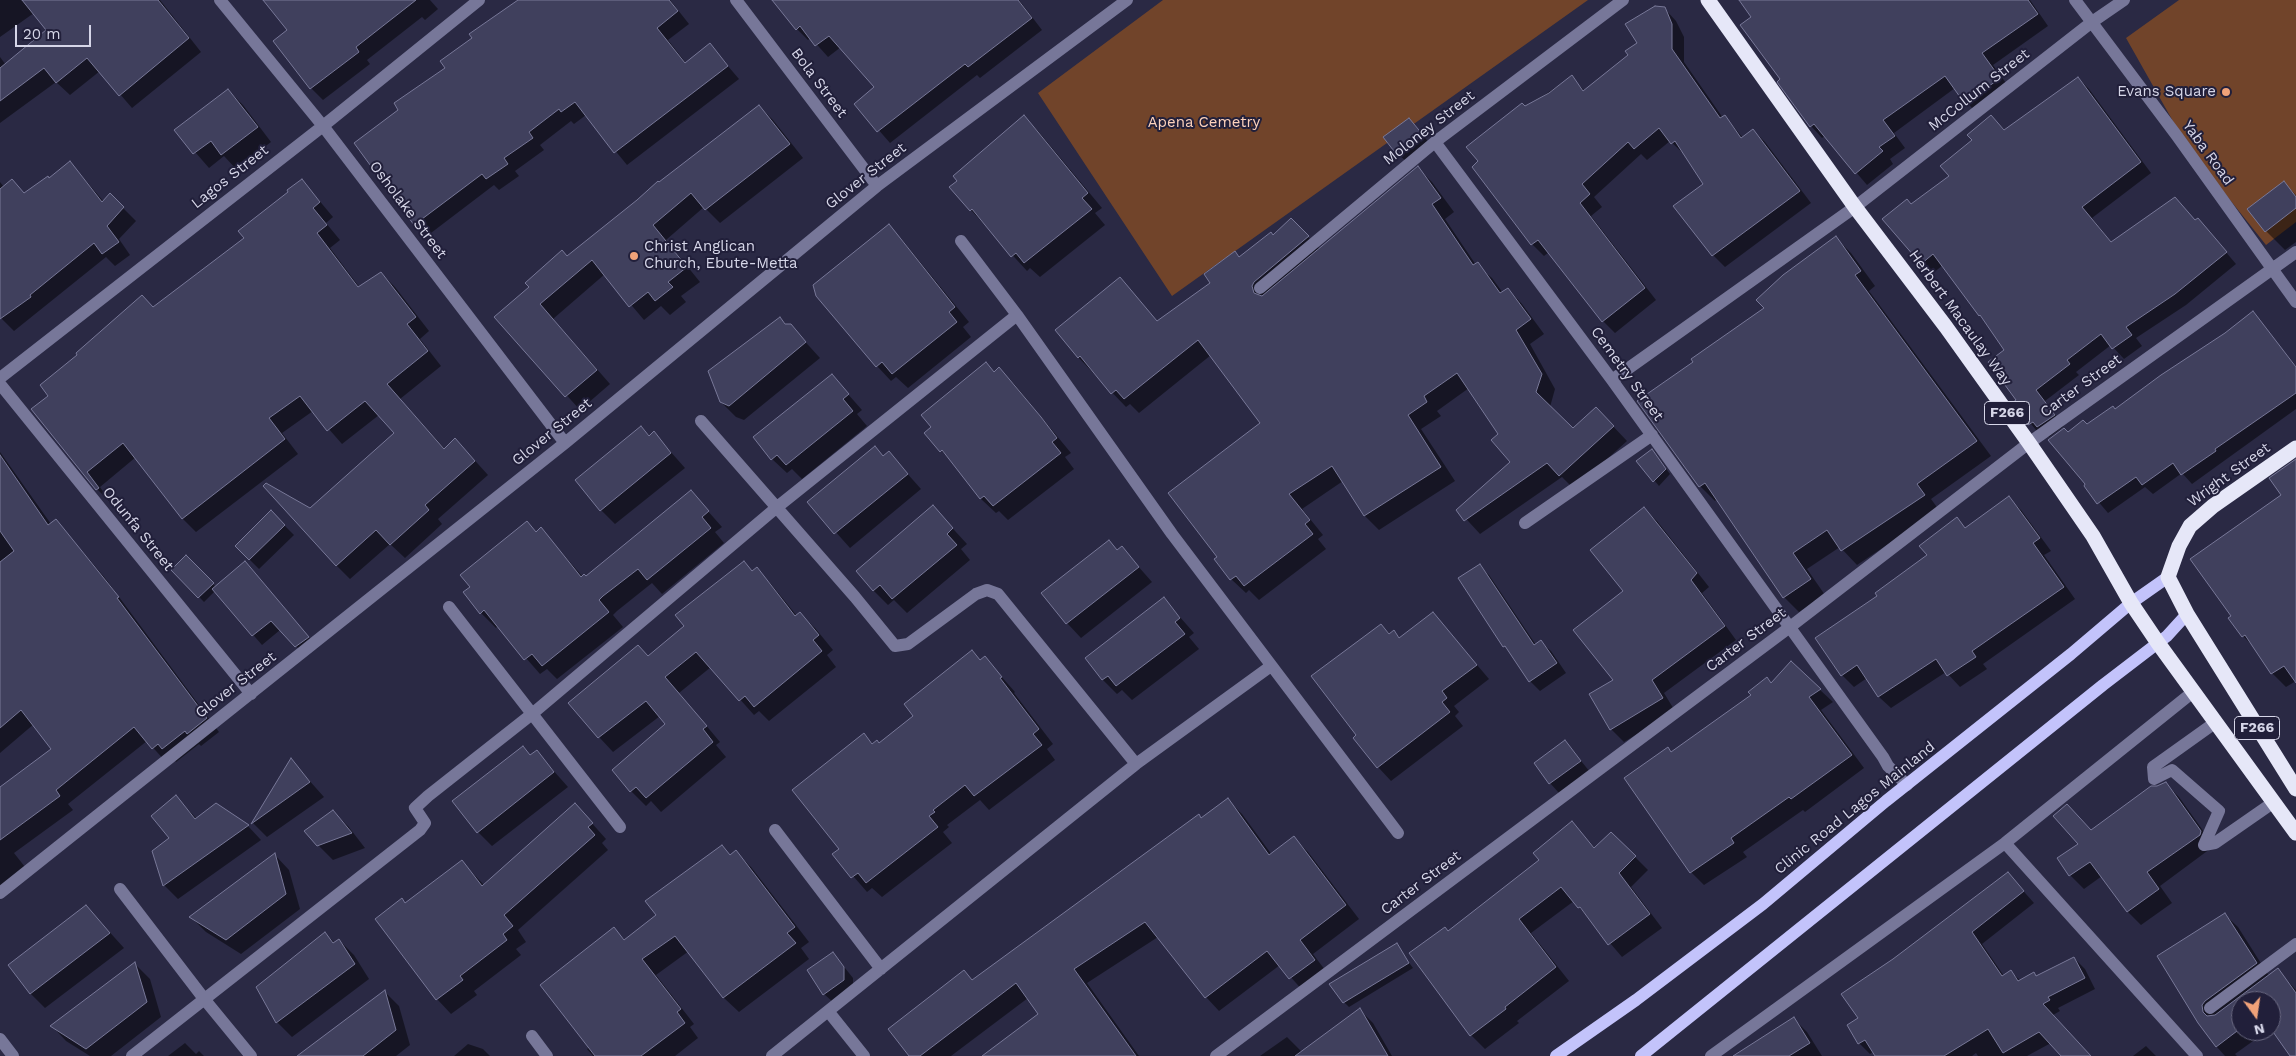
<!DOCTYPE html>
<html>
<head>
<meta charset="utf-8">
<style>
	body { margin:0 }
	#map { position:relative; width:2296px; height:1056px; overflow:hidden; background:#2a2944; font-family:"Work Sans",sans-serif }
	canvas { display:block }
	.north { position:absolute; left:2231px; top:991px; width:50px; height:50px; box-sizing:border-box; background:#211f3a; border:1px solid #696880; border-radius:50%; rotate:166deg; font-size:14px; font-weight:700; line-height:20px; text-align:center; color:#d6d6e8 }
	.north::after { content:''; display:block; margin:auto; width:18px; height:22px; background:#f0a279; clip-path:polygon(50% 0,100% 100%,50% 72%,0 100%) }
	.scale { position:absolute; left:15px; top:25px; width:76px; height:22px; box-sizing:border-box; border:2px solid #d6d6e8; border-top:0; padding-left:6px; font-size:15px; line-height:18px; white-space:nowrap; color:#d6d6e8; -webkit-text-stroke:4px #211f3a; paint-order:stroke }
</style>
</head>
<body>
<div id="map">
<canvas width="2296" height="1056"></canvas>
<div class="north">N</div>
<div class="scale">20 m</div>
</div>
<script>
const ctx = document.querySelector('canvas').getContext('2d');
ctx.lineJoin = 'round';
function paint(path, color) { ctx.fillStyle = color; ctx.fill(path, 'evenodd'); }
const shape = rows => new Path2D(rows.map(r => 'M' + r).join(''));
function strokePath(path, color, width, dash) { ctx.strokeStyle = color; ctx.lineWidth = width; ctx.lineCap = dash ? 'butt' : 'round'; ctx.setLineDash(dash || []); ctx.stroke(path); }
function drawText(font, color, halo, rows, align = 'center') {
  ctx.font = font + ' "Work Sans",sans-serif'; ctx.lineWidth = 4; ctx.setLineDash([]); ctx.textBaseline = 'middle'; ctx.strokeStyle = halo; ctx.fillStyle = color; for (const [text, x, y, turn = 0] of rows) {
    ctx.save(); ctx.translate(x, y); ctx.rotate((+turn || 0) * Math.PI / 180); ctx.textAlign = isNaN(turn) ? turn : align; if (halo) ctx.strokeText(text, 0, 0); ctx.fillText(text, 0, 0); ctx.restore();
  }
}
paint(shape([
	[1163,0,1588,0,1172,296,1038,93],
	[2179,0,2296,0,2296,222,2266,245,2187,146,2126,38]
]), '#71442a');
paint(shape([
	[0,0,160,0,201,52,132,108,100,71,70,95,56,82,0,123,0,57,6,65,48,30,34,13,0,37],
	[264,0,430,0,438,9,425,20,422,17,367,60,370,64,323,100,311,88,289,30],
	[518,0,670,0,689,24,668,40,686,63,710,45,739,79,627,165,586,115,574,124,571,121,540,145,544,150,515,171,519,176,499,190,494,185,427,236,415,224,400,110,447,68,474,39],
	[774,0,1019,0,1042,30,980,78,977,75,890,143,856,104,876,88,841,47,828,57,811,38,808,40,797,29],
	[1741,0,2030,0,2048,26,1993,65,2011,90,1977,114,1955,88,1894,133,1905,148,1890,159,1893,164,1867,185,1825,136,1822,138,1811,126,1779,82,1782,79,1753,18],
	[1664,8,1676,21,1684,37,1684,62,1723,118,1725,116,1743,138,1753,130,1765,142,1811,203,1725,267,1713,255,1704,184,1685,155,1670,141,1647,160,1641,154,1594,197,1602,207,1591,216,1656,300,1615,333,1603,321,1549,252,1544,256,1532,244,1525,108,1571,77,1585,91,1629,56],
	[2078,78,2089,89,2151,173,2092,218,2112,243,2198,219,2236,264,2186,305,2136,338,2142,346,2124,359,2111,345,2076,372,2079,375,2045,401,2064,426,2049,437,2044,432,2040,435,2014,403,2018,400,2006,350,1943,265,1932,274,1884,220,1912,205,1951,176,1991,116,2005,130],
	[228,90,243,105,271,142,236,169,224,156,209,168,176,130],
	[759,106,773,120,803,158,720,223,704,207,666,240,700,282,681,296,686,302,670,315,661,306,644,320,605,274,553,319,610,384,580,410,496,317,659,184],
	[1024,117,1038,131,1102,208,1095,213,1105,225,1040,277,1030,268,1027,271,971,210],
	[1409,119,1432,146,1408,163,1398,154],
	[70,162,104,202,110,195,136,221,119,239,130,255,115,266,106,257,14,331,0,317,0,182,4,187,12,180,25,194,49,179],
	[1418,168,1432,182,1454,212,1445,219,1476,265,1492,278,1503,293,1508,289,1522,304,1544,334,1530,344,1555,389,1550,407,1573,429,1610,423,1627,441,1574,489,1562,477,1480,534,1458,510,1512,462,1499,434,1469,388,1437,411,1441,416,1421,429,1455,481,1379,530,1365,516,1343,481,1302,509,1323,535,1318,539,1326,549,1259,600,1249,590,1246,593,1231,579,1219,557,1261,423,1211,355,1139,413,1130,404,1126,407,1078,357,1120,278,1158,322,1212,283,1240,258,1274,236,1291,220,1320,249],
	[302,180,333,217,326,223,340,240,330,248,360,288,381,273,395,287,429,331,420,339,441,366,400,399,445,449,469,454,488,475,438,519,442,524,405,558,390,544,350,579,336,565,310,510,395,433,379,415,342,444,313,411,282,433,298,454,196,532,182,518,136,457,100,487,111,503,97,489,33,409,153,309,246,238],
	[2284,183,2296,195,2296,242,2285,250,2266,231],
	[888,226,903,241,969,322,963,327,971,337,908,388,896,377,891,381,877,366],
	[1836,238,1851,253,1875,286,1869,291,1991,456,1931,499,1939,510,1857,565,1840,547,1807,569,1825,595,1799,612,1784,597,1718,499,1715,501,1700,486,1695,362,1765,308],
	[2253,313,2296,366,2296,409,2192,484,2182,473,2153,494,2145,487,2108,513,2085,486,2087,485,2068,433,2115,410,2225,334],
	[780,319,787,325,790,325,820,358,744,420,736,417,721,402],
	[986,364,995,373,999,369,1014,384,1071,453,1065,457,1074,469,1008,520,999,511,996,513,981,499,956,466,925,433,933,427],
	[832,376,862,410,857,414,867,426,802,479,792,469,787,473,772,459],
	[641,428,650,436,654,433,685,468,615,524,601,510],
	[875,448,884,457,889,453,921,489,850,548,809,502],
	[0,452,51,524,56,520,105,578,219,732,201,746,199,744,176,762,172,757,166,762,147,741,68,804,73,810,14,853,25,867,0,893,0,789,53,749,34,724,0,753],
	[1656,455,1670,474,1659,486,1638,461],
	[2296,461,2296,681,2286,687,2272,673,2255,648,2243,636,2233,617],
	[691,492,722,527,715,532,724,543,662,594,652,583,617,611,613,615,623,627,557,679,547,669,540,674,498,626,496,628,481,613,471,587,527,523,537,533,541,529,583,577,586,578],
	[2009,498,2021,510,2051,551,2044,555,2075,599,1983,664,1987,669,1960,687,1946,672,1891,708,1879,697,1867,678,1854,687,1842,675,1879,597,1928,555,1956,519,1966,529],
	[933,507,967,544,961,549,970,560,907,613,894,600,888,605,873,590],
	[1644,509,1657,521,1709,587,1702,593,1736,640,1664,693,1675,711,1624,742,1611,729,1624,592],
	[271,512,294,535,259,569,236,546],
	[1122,548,1152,582,1081,638,1067,623],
	[186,557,216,587,254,572,317,647,306,656,280,630,262,645,215,591,204,602,173,570],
	[744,562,753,572,757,569,771,584,797,616,800,614,815,628,833,650,827,655,836,667,769,721,759,711,754,715,711,667,679,693,720,742,716,745,726,757,661,812,651,801,646,806,631,791,666,724,660,716,613,752,599,737,649,657,686,626],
	[1479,566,1489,575,1536,645,1541,642,1551,651,1566,673,1540,691,1530,681,1460,578],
	[1164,599,1194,633,1189,637,1199,649,1132,700,1122,690,1117,694,1102,679],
	[1433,613,1489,679,1454,706,1459,712,1455,716,1463,726,1391,781,1378,767,1358,736,1381,625,1390,634,1394,632,1400,638],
	[972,651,981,661,985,658,1015,692,1014,693,1053,744,1047,749,1055,760,989,810,980,800,947,825,949,827,943,832,952,843,882,897,872,888,867,892,834,854,841,849,864,735,873,744,880,744,914,716],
	[1791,663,1833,702,1821,710,1864,768,1805,812,1803,810,1743,852,1747,857,1704,885,1691,872,1672,753,1771,684],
	[1565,741,1590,772,1559,793,1550,783],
	[523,748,531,756,536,751,568,787,492,846,478,832],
	[291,760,324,797,267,837,253,823],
	[2166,784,2179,797,2214,846,2160,886,2172,903,2141,925,2128,912,2102,876,2084,889,2070,875,2079,844,2067,805,2092,831],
	[176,797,197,819,216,805,248,826,261,840,178,899,164,885,154,851,171,839],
	[1228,800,1242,814,1272,855,1294,838,1308,852,1359,919,1313,954,1328,974,1304,992,1280,965,1219,1011,1206,997,1158,937,1087,983,1139,1056,984,1056,1040,1015,1028,998,951,1056,911,1056,964,972,973,981],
	[333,812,348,826,365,848,333,860,318,845],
	[589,820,606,839,602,843,608,850,518,930,526,942,516,949,521,955,474,991,477,995,451,1014,437,999,406,904,462,862,484,885],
	[1572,823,1596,849,1611,833,1648,870,1631,887,1662,928,1622,957,1574,901,1531,933,1569,981,1517,1021,1519,1023,1485,1049,1471,1035,1411,953,1448,932,1540,860],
	[722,846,731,856,736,852,751,867,809,942,801,948,809,959,739,1012,724,998,689,951,656,975,694,1024,690,1027,698,1038,675,1056,593,1056,587,1049,590,1047,614,929,626,941,657,915],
	[275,855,289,870,300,909,241,954,206,932,191,917],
	[2018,885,2034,903,1982,944,2004,976,2011,972,2021,981,2034,973,2037,977,2074,958,2085,969,2095,989,2058,1008,2060,1011,2053,1015,2090,1056,2063,1056,2051,1043,2027,1056,1978,1056,1976,1053,1972,1056,1876,1056,1873,1052,1870,1054,1859,1043,1860,1018],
	[86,906,124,948,45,1008,30,993],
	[2225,915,2238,927,2269,976,2277,969,2296,990,2296,1056,2294,1056,2271,1028,2271,1001,2241,1001,2241,1031,2267,1031,2235,1054,2237,1056,2225,1056,2216,1046,2158,956],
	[325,933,335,943,339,940,354,955,369,979,292,1037,277,1022,258,987],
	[1396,945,1413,968,1349,1007,1344,1002],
	[833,953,853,978,853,990,834,1003,824,994],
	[135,964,150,979,161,1017,111,1056,90,1056,66,1041,52,1026],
	[385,992,399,1006,410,1045,396,1056,303,1056],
	[1360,1010,1373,1023,1392,1056,1260,1056,1287,1037,1302,1052],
	[1794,1019,1807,1032,1822,1056,1735,1056],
	[185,1043,196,1054,199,1051,204,1056,168,1056],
	[468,1044,483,1049,490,1056,454,1056],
	[2146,1046,2156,1056,2133,1056]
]), '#0007');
const building = shape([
	[22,0,158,0,189,38,119,96,87,58,56,83,44,68,0,101,0,68,46,30,22,0],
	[263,0,416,0,356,47,359,52,310,89,273,41,287,30,263,0],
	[518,0,669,0,678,11,657,28,685,63,710,43,728,66,614,153,575,102,561,112,559,109,529,132,533,138,504,158,508,164,486,179,482,174,414,225,354,143,398,110,394,103,445,68,440,61,472,38,469,34,518,0],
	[772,0,1018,0,1032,18,968,67,965,64,877,132,854,104,874,87,829,36,815,46,800,26,796,30,772,0],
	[1739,0,2028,0,2038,14,1982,53,2000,78,1965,104,1945,76,1883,120,1895,136,1879,147,1883,151,1855,174,1814,124,1810,127,1777,82,1780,79,1740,25,1751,17,1739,0],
	[1655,6,1665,7,1672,24,1672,49,1720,118,1725,115,1741,138,1753,129,1800,191,1712,256,1673,206,1703,184,1675,141,1671,144,1659,128,1634,149,1628,142,1582,184,1590,194,1580,203,1645,288,1602,322,1538,240,1531,245,1472,167,1478,161,1466,147,1522,103,1525,106,1549,93,1572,75,1583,91,1628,55,1625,51,1637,43,1625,24,1655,6],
	[2078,77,2141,162,2082,207,2111,242,2175,197,2195,220,2198,218,2227,252,2175,294,2126,327,2132,335,2112,349,2101,334,2067,360,2070,364,2036,390,2055,415,2037,427,2033,422,2028,425,2025,421,2012,403,2016,400,1988,362,2004,350,1980,315,1979,316,1933,254,1921,264,1882,219,1907,199,1911,204,1949,176,1940,166,1972,140,1967,135,1991,115,2004,130,2078,77],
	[228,89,258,127,221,155,211,141,193,154,174,130,228,89],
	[759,105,790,144,705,210,691,193,653,225,687,267,668,282,673,287,655,301,648,292,629,307,592,260,540,304,597,370,565,397,494,317,529,287,525,283,562,250,567,256,637,200,658,181,659,182,759,105],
	[1024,115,1088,193,1082,198,1092,209,1024,263,1016,253,1011,257,972,209,970,211,949,187,957,181,953,176,1024,115],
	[1409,118,1423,135,1397,155,1383,137,1409,118],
	[70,161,102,202,110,193,124,207,107,226,119,242,102,254,94,243,30,295,31,297,0,319,0,189,12,179,24,193,48,176,49,178,70,161],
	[1418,166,1441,198,1432,204,1473,265,1478,262,1500,293,1508,288,1531,319,1516,330,1542,374,1536,392,1573,428,1596,407,1614,426,1559,476,1547,463,1464,521,1456,510,1510,462,1491,440,1498,434,1457,373,1424,396,1427,402,1408,415,1441,467,1364,516,1332,466,1289,494,1310,520,1305,524,1313,534,1244,586,1236,576,1230,580,1214,559,1217,557,1168,493,1260,423,1198,340,1124,399,1116,390,1111,394,1080,356,1078,358,1055,330,1120,277,1157,321,1210,283,1204,274,1235,251,1239,257,1271,232,1273,235,1291,218,1309,236,1254,282,1252,286,1254,293,1262,296,1418,166],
	[302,179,320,202,313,208,327,225,317,233,358,287,381,272,416,317,407,324,428,351,387,384,444,449,455,438,475,461,425,505,429,510,390,545,376,530,336,566,263,486,266,483,310,508,394,433,365,401,327,431,300,396,269,418,285,439,182,519,123,443,87,472,99,488,96,490,31,409,48,396,40,385,77,355,76,353,142,295,153,307,244,238,238,231,288,192,287,190,302,179],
	[2284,181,2296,197,2296,208,2265,232,2247,209,2284,181],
	[889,224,955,307,949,312,957,322,892,374,882,362,876,367,816,296,813,285,889,224],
	[1836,236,1861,271,1855,275,1977,441,1917,484,1925,495,1841,551,1827,530,1793,553,1811,579,1783,598,1705,483,1699,487,1637,401,1693,362,1691,359,1764,308,1756,300,1783,275,1836,236],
	[2253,311,2296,367,2296,393,2215,449,2216,451,2181,475,2173,463,2142,485,2136,477,2097,504,2084,486,2085,484,2048,440,2064,428,2068,432,2083,420,2087,424,2113,406,2115,409,2161,375,2225,333,2253,311],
	[780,317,785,324,791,324,806,342,729,406,720,402,708,371,780,317],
	[986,362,994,372,999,367,1041,417,1057,438,1052,442,1061,453,993,506,984,496,980,499,942,450,940,452,924,433,931,427,921,415,986,362],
	[832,374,849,394,843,399,853,411,786,465,777,455,771,460,753,437,832,374],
	[641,426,649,436,654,431,671,453,600,511,575,480,641,426],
	[875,446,883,456,889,451,908,474,834,534,807,502,875,446],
	[1652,449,1666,469,1653,482,1636,461,1652,449],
	[0,455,48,525,56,519,119,597,117,598,207,718,187,734,185,731,162,749,158,744,152,749,134,727,56,790,60,796,0,840,0,787,51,749,21,710,0,728,0,562,14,551,0,531,0,455],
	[2296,459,2296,683,2284,666,2271,674,2245,635,2242,637,2228,618,2231,616,2190,559,2281,495,2269,478,2296,459],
	[691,490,709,511,702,517,711,528,647,580,638,569,603,596,599,600,609,612,542,666,532,654,524,660,484,610,480,614,463,592,470,587,460,575,527,521,536,532,541,527,581,577,584,574,586,576,691,490],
	[2009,496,2040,538,2033,543,2064,587,1972,651,1976,657,1947,676,1936,659,1878,697,1857,665,1841,676,1815,638,1877,596,1875,593,1927,555,1919,546,1957,517,1965,528,2009,496],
	[933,505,953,528,947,534,957,545,892,599,880,585,873,591,856,571,933,505],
	[1644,507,1697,573,1691,580,1725,626,1652,680,1663,698,1610,730,1589,694,1613,680,1573,630,1623,591,1590,550,1644,507],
	[271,510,285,525,249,560,235,546,271,510],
	[1109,540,1117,550,1122,546,1139,567,1066,624,1041,593,1109,540],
	[186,555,214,583,198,598,171,570,186,555],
	[245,561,309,637,295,647,271,621,252,636,212,589,245,561],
	[744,561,752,571,757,567,795,616,800,612,819,635,813,640,822,651,754,707,745,696,739,701,696,652,665,677,707,726,703,729,713,742,646,798,636,787,630,792,612,770,665,724,646,701,598,738,568,703,638,645,648,656,684,626,675,615,744,561],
	[1480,564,1534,645,1541,640,1557,663,1529,682,1505,646,1503,647,1458,578,1480,564],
	[1164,597,1180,618,1175,622,1185,634,1116,686,1108,676,1102,680,1085,658,1164,597],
	[1433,612,1477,665,1442,691,1447,698,1442,702,1450,712,1377,768,1353,738,1356,735,1311,676,1381,624,1389,634,1394,630,1399,638,1433,612],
	[972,650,980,660,985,656,1002,677,1000,678,1039,729,1033,734,1042,745,974,796,965,785,933,810,935,812,929,816,938,827,866,883,858,873,851,878,832,854,839,849,792,790,864,733,872,744,877,740,879,743,913,716,904,704,972,650],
	[1791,661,1821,689,1809,697,1852,755,1791,799,1789,797,1731,838,1734,843,1690,873,1624,778,1668,747,1671,752,1751,695,1748,692,1767,677,1771,683,1791,661],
	[1565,740,1581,761,1549,784,1534,763,1565,740],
	[523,746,530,755,537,750,554,772,477,833,452,801,523,746],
	[291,758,310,782,251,824,291,758],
	[2166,782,2201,831,2200,835,2147,872,2159,889,2127,912,2090,862,2069,876,2057,858,2078,844,2053,816,2067,804,2091,830,2151,786,2157,786,2166,782],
	[176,795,195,819,216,803,249,825,163,886,152,851,169,838,151,816,176,795],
	[1228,798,1269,855,1294,836,1346,905,1300,940,1315,960,1289,979,1267,951,1205,998,1145,922,1074,969,1136,1056,982,1056,1038,1014,1016,983,920,1056,909,1056,888,1029,964,970,972,980,1199,814,1201,818,1228,798],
	[575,803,593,823,588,827,595,835,504,915,513,926,503,934,507,940,460,976,463,980,436,1000,375,919,402,898,405,903,462,860,482,886,575,803],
	[333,810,352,833,317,846,304,831,333,810],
	[1572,821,1594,848,1611,832,1636,856,1619,873,1650,914,1608,945,1580,907,1578,908,1561,887,1519,919,1556,967,1505,1007,1506,1009,1470,1036,1409,953,1445,927,1448,931,1539,860,1533,853,1572,821],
	[722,845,730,855,736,850,795,927,787,933,796,943,723,998,675,936,642,959,681,1009,677,1012,685,1023,641,1056,595,1056,540,985,614,927,624,940,656,915,645,901,722,845],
	[275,853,286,894,226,940,189,917,275,853],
	[2008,872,2024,891,1972,932,2002,976,2011,970,2018,981,2034,972,2036,976,2074,957,2085,978,2048,997,2050,1000,2043,1004,2091,1056,2061,1056,2039,1032,2003,1053,1988,1029,1944,1056,1875,1056,1865,1040,1858,1044,1847,1025,1858,1018,1841,994,1893,959,2008,872],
	[86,905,110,933,30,994,8,965,86,905],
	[2225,913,2257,963,2205,1001,2202,1005,2203,1012,2207,1016,2215,1015,2278,968,2296,993,2296,1056,2290,1056,2271,1029,2271,1001,2241,1001,2241,1028,2216,1047,2198,1023,2157,956,2225,913],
	[325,932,333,943,339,939,355,964,276,1023,256,987,325,932],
	[1397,943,1409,963,1343,1003,1329,984,1397,943],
	[833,952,844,967,844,980,823,995,807,970,833,952],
	[135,962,147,1002,86,1049,50,1026,135,962],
	[385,990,396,1030,363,1056,297,1056,385,990],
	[1360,1008,1388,1056,1295,1056,1360,1008],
	[1794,1017,1810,1043,1789,1056,1733,1056,1794,1017]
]);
paint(building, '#40405d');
strokePath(building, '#787898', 1);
strokePath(shape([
	[220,0,323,126,565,443],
	[736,0,877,186],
	[2075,0,2177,136,2296,302],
	[1435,142,1612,380,1883,757,1888,766,1907,785],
	[961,241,1017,315,1172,534,1398,833],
	[1260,288,1435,142,1623,0],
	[0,378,323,126,479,0],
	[1612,380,1855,207,2092,22,2124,0],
	[0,384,251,694],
	[701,421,855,597,895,646,908,644,976,594,987,590,998,594,1136,764],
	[1525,523,1652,435],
	[449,607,620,827],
	[2216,722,2153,767,2154,779,2172,770,2219,811,2204,845,2215,843,2274,802],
	[775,830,881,969],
	[2005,843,2197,1056],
	[120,889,205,1000,251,1056],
	[0,893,565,443,877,186,1127,0],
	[2210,1008,2296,944],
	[828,1011,864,1056],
	[532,1036,547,1056],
	[0,1039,13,1056],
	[132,1056,420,830,425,823,415,808,428,796,532,714,776,508,1017,315],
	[772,1056,1136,764,1271,666],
	[1216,1056,1790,627,2029,443,2296,252],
	[1711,1056,2005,843,2193,692]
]), '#779', 12);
strokePath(shape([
	[1556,1056,1636,1000,1763,904,1886,801,2071,654,2131,603,2168,577],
	[1641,1056,2103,685,2167,636,2187,614]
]), '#c3c3fb', 12);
strokePath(shape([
	[1708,0,1855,207,1946,327,2029,443,2093,536,2131,603,2158,643,2296,833],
	[2296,448,2213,506,2190,526,2179,546,2168,577,2187,614,2296,789]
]), '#e6e7f8', 15);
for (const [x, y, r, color] of [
	[2226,92,5,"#f0a279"],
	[634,256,5,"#f0a279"]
]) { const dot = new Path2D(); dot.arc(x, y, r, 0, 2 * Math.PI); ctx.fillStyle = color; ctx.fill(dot); strokePath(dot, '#211f3a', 2); }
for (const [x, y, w] of [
	[2007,413,45],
	[2257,728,45]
]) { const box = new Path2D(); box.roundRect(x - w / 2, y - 11.5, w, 23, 4); ctx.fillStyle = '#211f3a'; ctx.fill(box); strokePath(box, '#d6d6e8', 1); }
drawText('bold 14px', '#d6d6e8', null, [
	["F266",2007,413],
	["F266",2257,728]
]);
drawText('15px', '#d6d6e8', '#211f3a', [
	["Bola Street",819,83,53],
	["McCollum Street",1979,90,-38],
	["Moloney Street",1429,128,-38],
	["Yaba Road",2208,153,54],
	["Glover Street",866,176,-38],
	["Lagos Street",230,177,-38],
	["Osholake Street",408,210,53],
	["Herbert Macaulay Way",1960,318,54],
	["Cemetry Street",1627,374,54],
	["Carter Street",2081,386,-36],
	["Glover Street",552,432,-39],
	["Wright Street",2229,475,-36],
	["Odunfa Street",138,529,51],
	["Carter Street",1746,640,-37],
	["Glover Street",236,685,-38],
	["Clinic Road Lagos Mainland",1855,808,-39],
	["Carter Street",1421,883,-37]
]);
drawText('15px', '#d6d6e8', '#211f3a', [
	["Evans Square",2216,92],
	["Christ Anglican",644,247,"left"],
	["Church, Ebute-Metta",644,264,"left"]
], 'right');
drawText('15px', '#fed3bc', '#211f3a', [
	["Apena Cemetry",1204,123]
]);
</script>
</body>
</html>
